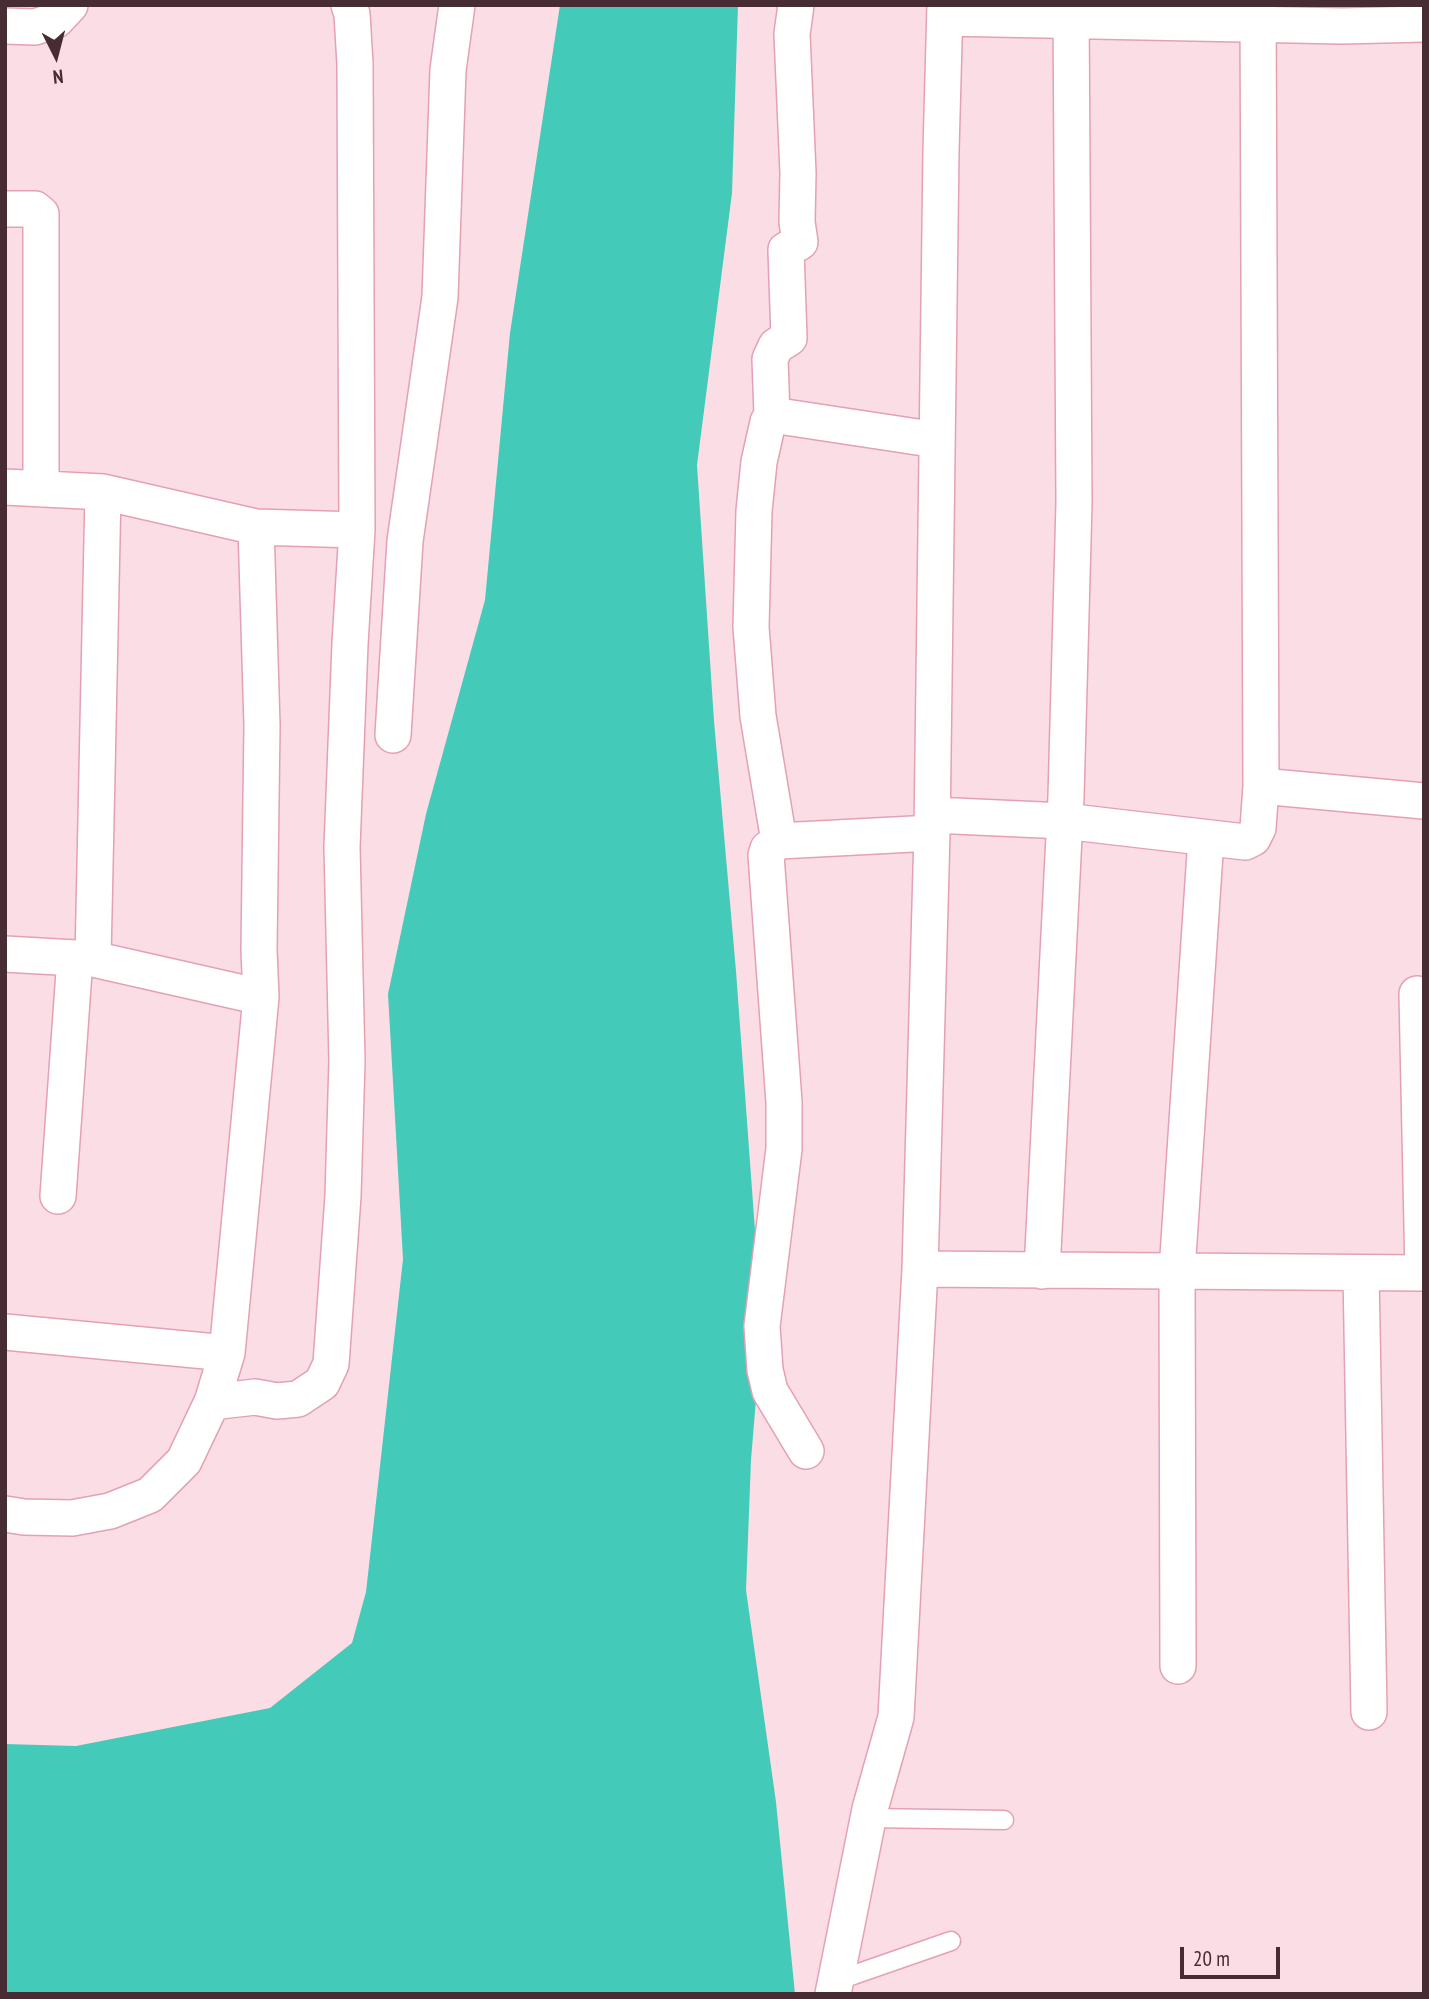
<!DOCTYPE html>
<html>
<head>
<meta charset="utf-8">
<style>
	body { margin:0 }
	#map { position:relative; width:1429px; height:1999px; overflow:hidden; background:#fbdee5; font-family:"PT Sans Narrow",sans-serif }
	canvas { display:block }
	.frame { position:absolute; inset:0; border:7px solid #472c33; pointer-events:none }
	.north { position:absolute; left:21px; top:21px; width:70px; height:70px; -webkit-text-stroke:5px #fbdee5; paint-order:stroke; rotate:174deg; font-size:19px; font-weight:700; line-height:28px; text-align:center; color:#472c33 }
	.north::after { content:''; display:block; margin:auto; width:24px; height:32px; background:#472c33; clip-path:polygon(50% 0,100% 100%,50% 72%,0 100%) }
	.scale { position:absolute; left:1180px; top:1947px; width:100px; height:32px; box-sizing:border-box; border:4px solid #472c33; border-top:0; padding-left:9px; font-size:21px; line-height:24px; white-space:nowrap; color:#472c33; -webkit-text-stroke:5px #fbdee5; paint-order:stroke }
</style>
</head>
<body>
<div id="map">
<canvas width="1429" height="1999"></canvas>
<div class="frame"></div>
<div class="north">N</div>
<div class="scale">20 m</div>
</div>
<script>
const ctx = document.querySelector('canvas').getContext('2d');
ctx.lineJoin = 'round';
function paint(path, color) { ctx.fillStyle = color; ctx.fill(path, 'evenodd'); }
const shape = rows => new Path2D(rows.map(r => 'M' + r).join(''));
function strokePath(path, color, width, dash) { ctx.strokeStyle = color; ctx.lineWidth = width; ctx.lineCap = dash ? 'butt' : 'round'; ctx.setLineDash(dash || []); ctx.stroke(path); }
paint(shape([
	[560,5,738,5,732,193,697,465,714,721,736,971,762,1326,751,1460,746,1590,776,1802,795,1994,5,1994,5,1744,76,1746,270,1708,352,1643,366,1592,403,1259,388,994,426,814,485,600,510,333]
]), '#44cab8');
const lane = shape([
	[868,1818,1004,1820],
	[836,1981,951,1941]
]);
const street = shape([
	[1258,5,1261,786],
	[945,18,1342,26,1424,24],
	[5,26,35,27,56,20,70,5],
	[5,209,35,209,41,214,41,489],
	[772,415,770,359,776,346,789,338,786,250,800,242,797,222,798,173,792,34,796,5],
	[5,487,103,492,256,527,357,530],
	[393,735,405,541,440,297,448,70,457,5],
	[933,815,1064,821,1245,842,1253,838,1258,828,1261,786,1424,801],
	[779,841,758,716,751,627,754,511,759,462,768,422,772,415,937,440],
	[5,954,93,959,261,997],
	[93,959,103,492],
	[1417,994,1423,1273],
	[58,1196,75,958],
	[920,1269,1424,1273],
	[1042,1271,1066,797,1074,503,1071,5],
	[1361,1273,1369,1712],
	[5,1332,227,1353],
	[212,1402,255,1397,277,1401,298,1399,322,1383,331,1364,343,1196,347,1061,342,847,350,644,357,530,355,64,352,14,349,5],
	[806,1451,770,1391,765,1370,762,1326,784,1149,784,1102,766,855,768,849,779,841,932,833],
	[5,1514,24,1517,72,1518,110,1511,150,1495,184,1461,212,1402,227,1353,261,997,259,950,262,725,256,527],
	[1178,1666,1177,1271,1206,838],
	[833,1994,870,1809,896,1717,920,1269,932,833,941,151,945,5]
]);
strokePath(lane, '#e4a1b2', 21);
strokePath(street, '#e4a1b2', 38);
strokePath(lane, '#fff', 18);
strokePath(street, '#fff', 35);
</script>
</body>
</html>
